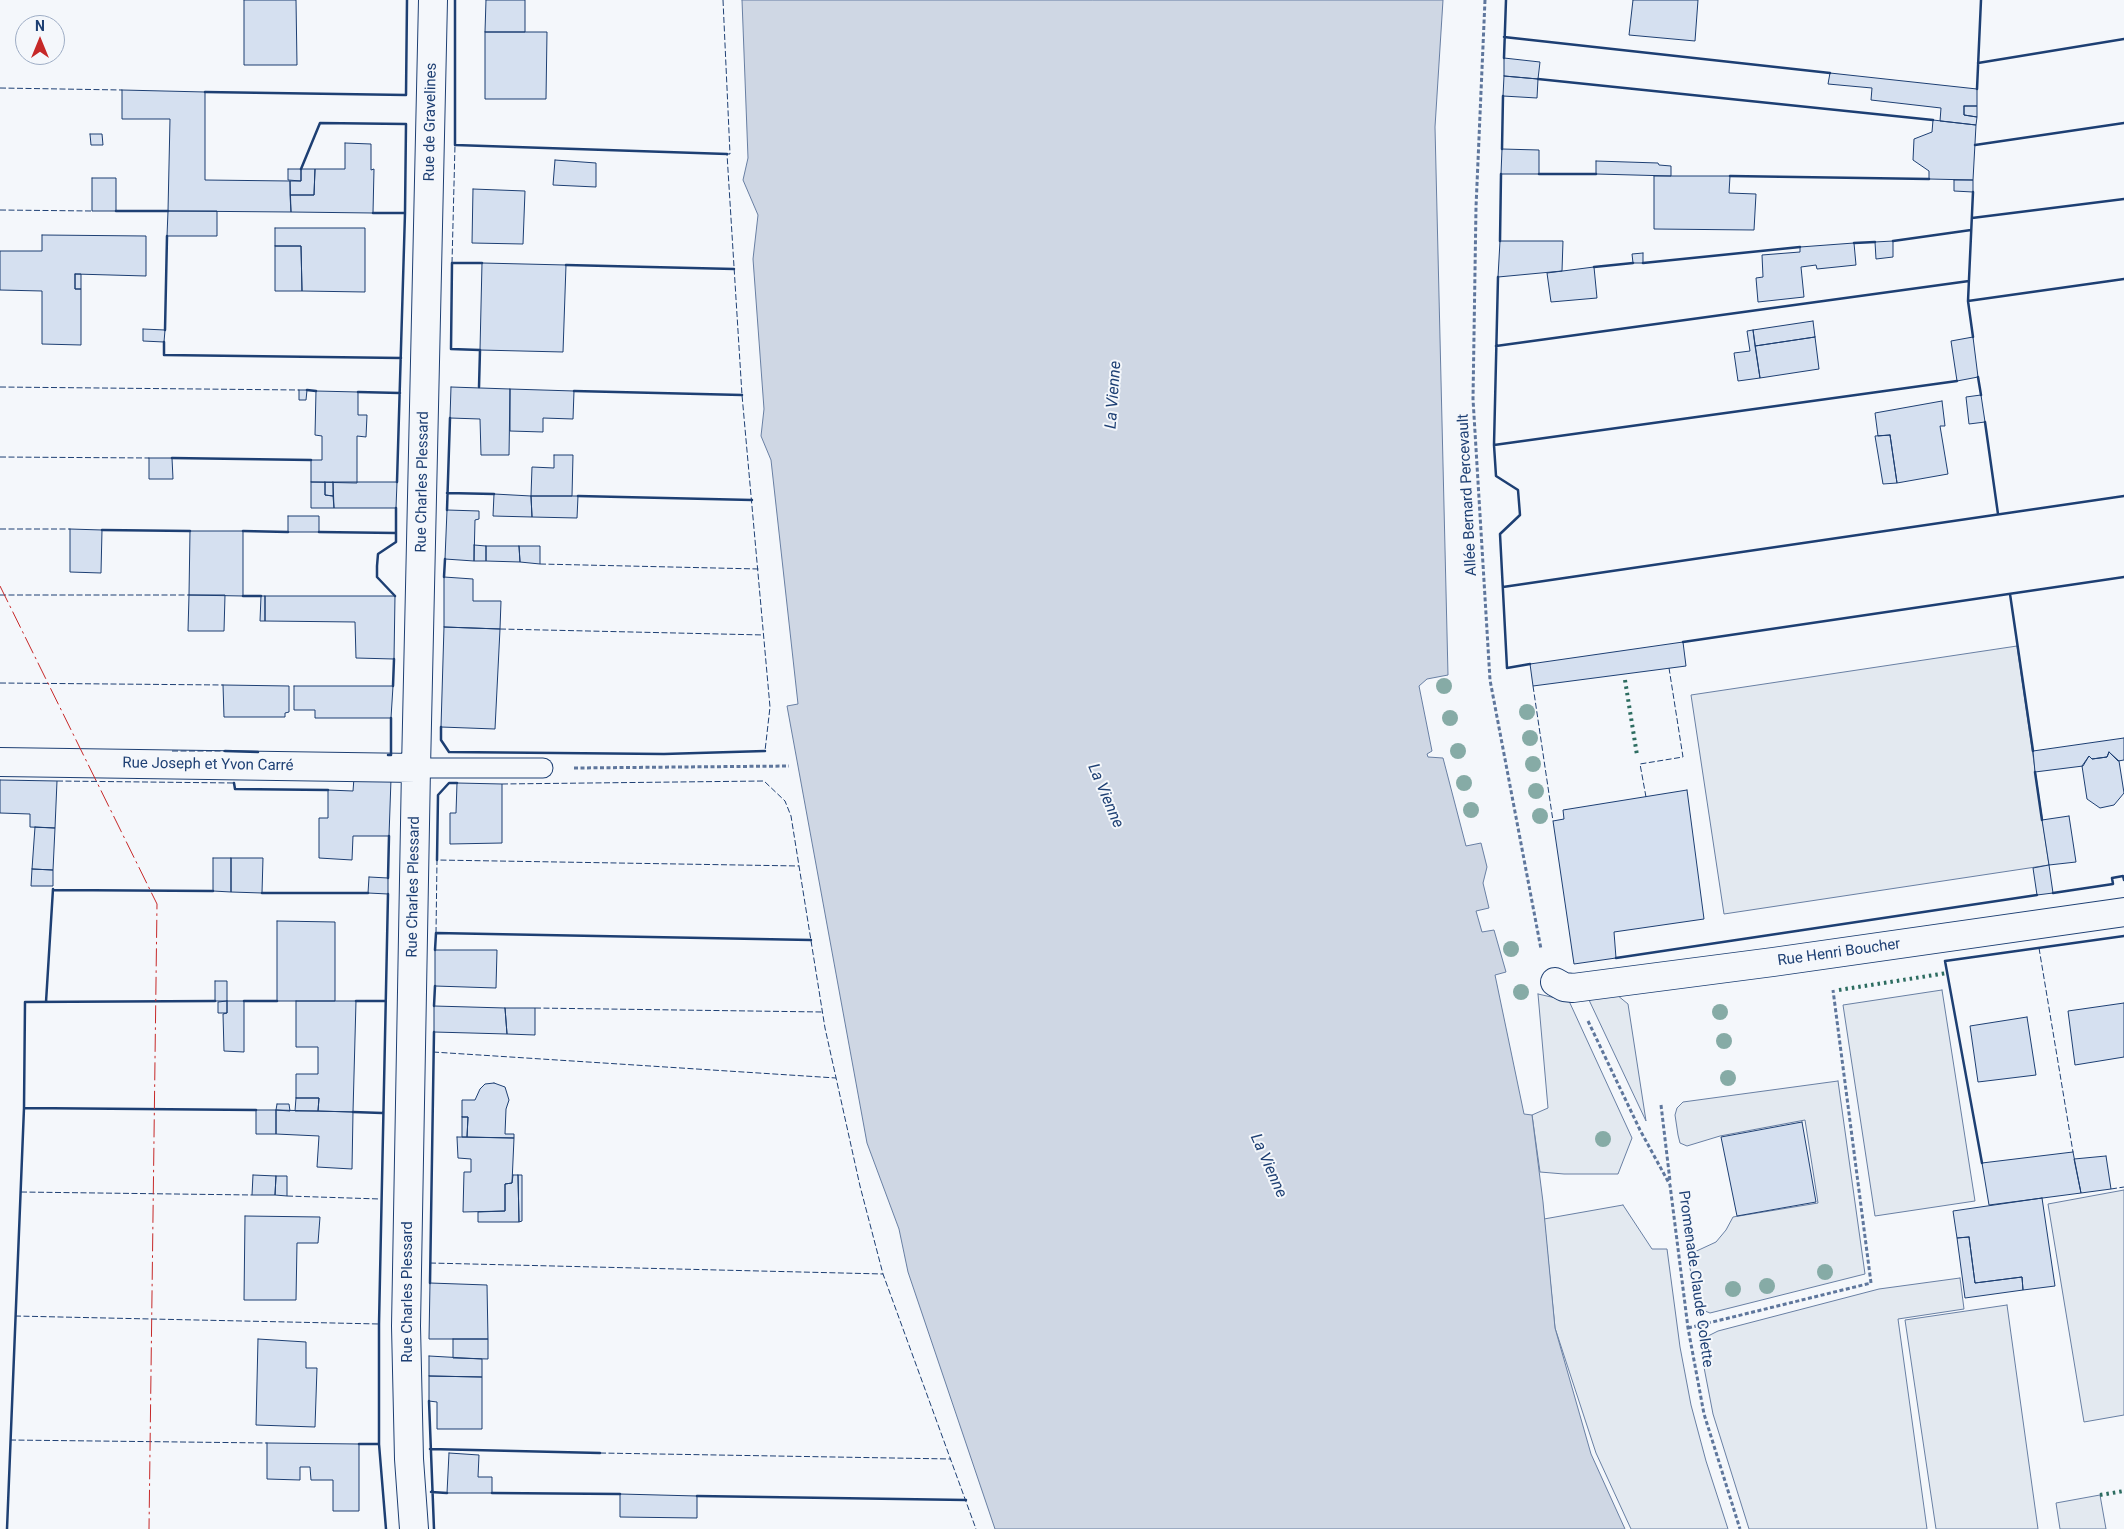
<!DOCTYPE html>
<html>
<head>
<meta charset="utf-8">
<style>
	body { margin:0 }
	#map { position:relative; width:2124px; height:1529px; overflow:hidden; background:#f4f7fb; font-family:Roboto,sans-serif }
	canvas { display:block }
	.north { position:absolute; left:15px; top:15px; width:50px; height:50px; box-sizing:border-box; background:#f4f7fb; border:1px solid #9eadc5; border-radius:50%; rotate:0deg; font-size:14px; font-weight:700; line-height:20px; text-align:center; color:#1d3f73 }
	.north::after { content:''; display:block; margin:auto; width:18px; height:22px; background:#c62828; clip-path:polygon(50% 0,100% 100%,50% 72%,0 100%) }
</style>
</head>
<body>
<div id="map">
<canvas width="2124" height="1529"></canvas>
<div class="north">N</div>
</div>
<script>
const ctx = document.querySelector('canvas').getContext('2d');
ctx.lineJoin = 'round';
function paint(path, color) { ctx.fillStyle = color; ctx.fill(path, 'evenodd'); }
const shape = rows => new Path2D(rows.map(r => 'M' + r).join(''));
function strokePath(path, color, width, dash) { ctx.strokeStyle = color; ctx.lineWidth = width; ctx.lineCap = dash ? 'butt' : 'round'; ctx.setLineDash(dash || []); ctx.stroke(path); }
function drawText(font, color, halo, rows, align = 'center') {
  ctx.font = font + ' Roboto,sans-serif'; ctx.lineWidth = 4; ctx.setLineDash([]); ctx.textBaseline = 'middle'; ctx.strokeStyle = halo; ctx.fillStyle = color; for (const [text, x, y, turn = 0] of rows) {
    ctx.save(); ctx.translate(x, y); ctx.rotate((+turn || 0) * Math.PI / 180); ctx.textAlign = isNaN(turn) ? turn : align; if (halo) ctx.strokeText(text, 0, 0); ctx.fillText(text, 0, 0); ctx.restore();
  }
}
const green = shape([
	[2017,646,2049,865,1724,914,1691,695,2017,646],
	[1942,990,1975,1201,1875,1216,1843,1005,1942,990],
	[1538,994,1569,1001,1632,1138,1618,1174,1564,1174,1540,1172,1532,1115,1548,1108,1538,994],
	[1617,995,1628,1004,1646,1121,1589,1000,1617,995],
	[1838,1081,1865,1274,1710,1313,1700,1309,1695,1300,1688,1255,1716,1242,1726,1230,1733,1217,1818,1203,1805,1120,1720,1136,1687,1146,1680,1143,1678,1135,1675,1115,1677,1108,1683,1102,1838,1081],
	[2124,1190,2124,1415,2084,1422,2048,1204,2124,1190],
	[1623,1205,1652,1249,1667,1249,1680,1347,1691,1405,1706,1461,1728,1529,1631,1529,1596,1453,1555,1328,1544,1219,1623,1205],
	[1960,1278,1964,1309,1898,1319,1927,1529,1749,1529,1713,1414,1702,1357,1704,1342,1708,1336,1718,1331,1879,1289,1960,1278],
	[2007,1305,2038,1529,1936,1529,1905,1320,2007,1305],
	[2100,1495,2106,1529,2060,1529,2056,1503,2100,1495]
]);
paint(green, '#e3e9f0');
strokePath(green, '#687fa3', 1);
const water = shape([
	[742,0,1443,0,1435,127,1448,675,1427,679,1419,686,1432,751,1427,754,1428,757,1443,758,1466,846,1481,843,1487,867,1483,883,1489,908,1476,911,1482,932,1494,930,1506,972,1495,975,1524,1114,1532,1115,1543,1202,1555,1328,1591,1454,1625,1529,995,1529,908,1272,899,1229,867,1143,787,706,798,704,771,460,761,436,764,409,753,259,758,215,743,180,748,158,742,0]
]);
paint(water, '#cfd7e4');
strokePath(water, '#687fa3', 1);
const building = shape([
	[244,0,296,0,297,65,244,65,244,0],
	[486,0,525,0,525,32,485,32,486,0],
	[1633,0,1698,0,1695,41,1629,35,1633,0],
	[485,32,547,32,546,99,485,99,485,32],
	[1504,58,1540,62,1538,79,1504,76,1504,58],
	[1830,73,1977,89,1977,106,1964,106,1964,115,1977,117,1976,125,1940,121,1941,108,1871,100,1872,88,1828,84,1830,73],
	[1504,76,1538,79,1537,98,1503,96,1504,76],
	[122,90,205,92,205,180,290,181,291,212,168,211,170,119,122,119,122,90],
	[1964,106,1977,106,1977,117,1964,115,1964,106],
	[1933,120,1976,125,1973,180,1929,179,1929,171,1913,160,1914,139,1932,132,1933,120],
	[90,134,102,134,103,145,91,145,90,134],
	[345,143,371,144,371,170,374,169,373,213,291,212,290,195,314,195,315,169,345,169,345,143],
	[1502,149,1539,150,1539,174,1501,174,1502,149],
	[555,160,596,163,596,187,553,185,555,160],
	[1596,161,1658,163,1659,165,1671,166,1671,176,1596,174,1596,161],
	[288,169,301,169,301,181,288,180,288,169],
	[301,169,315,169,314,195,290,195,290,181,301,181,301,169],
	[1654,176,1730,176,1729,193,1756,194,1754,230,1654,229,1654,176],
	[92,178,116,178,116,211,92,211,92,178],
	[1954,180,1973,180,1973,192,1954,191,1954,180],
	[473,189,525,191,523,244,472,243,473,189],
	[168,211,217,211,217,236,167,236,168,211],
	[275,228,365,228,365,292,302,291,301,246,275,246,275,228],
	[42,235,146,236,146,276,75,274,75,289,81,289,81,345,42,344,42,291,0,290,0,251,42,251,42,235],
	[1500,241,1563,241,1562,271,1498,277,1500,241],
	[1893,241,1893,257,1876,259,1875,242,1893,241],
	[1854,243,1856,265,1817,269,1816,265,1801,267,1804,297,1758,302,1756,278,1763,277,1762,255,1800,252,1800,247,1854,243],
	[275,246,301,246,302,291,275,291,275,246],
	[1643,253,1643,263,1633,263,1632,254,1643,253],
	[482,263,566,265,563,352,480,350,482,263],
	[1594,267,1597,298,1551,302,1547,273,1594,267],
	[75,274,81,274,81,289,75,289,75,274],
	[1813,321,1815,337,1755,346,1753,330,1813,321],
	[143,329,165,330,164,342,143,341,143,329],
	[1753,330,1760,378,1738,381,1734,353,1750,351,1747,331,1753,330],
	[1815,337,1819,369,1760,378,1755,346,1815,337],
	[1973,337,1978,377,1957,381,1951,341,1973,337],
	[451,387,510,389,509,455,481,455,480,419,450,418,451,387],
	[510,389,574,391,573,419,543,418,543,432,510,431,510,389],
	[299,390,307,390,306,400,299,400,299,390],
	[316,391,358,392,358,415,367,415,366,437,357,436,357,483,311,482,311,460,322,460,322,436,315,435,316,391],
	[1981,395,1985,422,1969,424,1966,397,1981,395],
	[1942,401,1945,426,1940,426,1948,474,1897,483,1890,435,1878,436,1875,413,1942,401],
	[1890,435,1897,483,1883,484,1875,436,1890,435],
	[554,455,573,455,572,496,531,496,532,467,554,468,554,455],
	[149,458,172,458,173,479,149,479,149,458],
	[311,482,325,482,325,495,333,496,334,508,311,508,311,482],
	[325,482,333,482,333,496,325,495,325,482],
	[333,482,397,482,396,508,334,508,333,482],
	[494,494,531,496,532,517,493,516,494,494],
	[531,496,578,496,577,518,532,517,531,496],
	[447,510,479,511,479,519,475,520,474,561,445,559,447,510],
	[288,516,319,516,319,532,288,532,288,516],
	[70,529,102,530,101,573,70,572,70,529],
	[190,531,243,531,243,596,189,595,190,531],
	[474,545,486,546,486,561,474,561,474,545],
	[486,546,519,546,520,562,486,561,486,546],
	[519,546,540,546,540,564,520,562,519,546],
	[444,577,473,579,473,601,501,601,500,629,444,627,444,577],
	[189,595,225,595,224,631,188,631,189,595],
	[261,596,265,596,265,621,260,621,261,596],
	[265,596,395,596,394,659,356,658,355,622,265,621,265,596],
	[444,627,500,629,495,729,441,727,444,627],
	[1683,642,1686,666,1533,686,1530,664,1683,642],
	[223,685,289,686,289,712,285,713,285,717,224,717,223,685],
	[294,686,393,686,391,718,315,718,315,710,294,710,294,686],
	[2124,738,2124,760,2118,761,2109,752,2107,757,2092,759,2089,756,2083,766,2035,772,2033,751,2124,738],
	[2109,752,2119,761,2124,793,2114,805,2100,808,2087,799,2082,766,2089,756,2092,759,2107,757,2109,752],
	[354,778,391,779,389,836,353,836,352,860,319,858,319,818,328,818,328,790,353,791,354,778],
	[0,780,57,781,55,828,30,827,30,814,0,813,0,780],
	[457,783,502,784,502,843,450,844,450,813,456,813,457,783],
	[1687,790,1704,919,1614,932,1616,958,1574,964,1553,821,1564,819,1563,810,1687,790],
	[2069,816,2076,862,2049,865,2042,820,2069,816],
	[35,827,55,828,53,870,32,869,35,827],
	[213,858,231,858,231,892,213,891,213,858],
	[231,858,263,858,262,893,231,892,231,858],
	[2049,865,2053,893,2037,895,2033,868,2049,865],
	[32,869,53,870,53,886,31,886,32,869],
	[369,877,388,878,388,894,368,893,369,877],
	[277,921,335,922,335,1001,277,1001,277,921],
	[435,950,497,950,496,988,435,986,435,950],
	[215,981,227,981,227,1001,215,1001,215,981],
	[227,1001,244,1001,244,1052,224,1051,223,1014,227,1013,227,1001],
	[227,1001,227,1013,218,1013,218,1002,227,1001],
	[296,1001,356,1001,353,1112,318,1111,319,1098,296,1098,296,1074,318,1074,318,1047,296,1047,296,1001],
	[2124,1003,2124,1057,2075,1065,2068,1011,2124,1003],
	[434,1006,505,1008,507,1034,434,1032,434,1006],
	[505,1008,535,1008,535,1035,507,1034,505,1008],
	[2027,1017,2036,1075,1978,1082,1970,1026,2027,1017],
	[494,1083,505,1087,509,1100,506,1109,505,1134,514,1134,514,1138,467,1137,468,1117,462,1117,462,1100,475,1100,480,1089,485,1084,494,1083],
	[296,1098,319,1098,318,1111,295,1111,296,1098],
	[277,1104,289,1104,290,1111,276,1110,277,1104],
	[256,1110,276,1110,276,1134,256,1134,256,1110],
	[276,1110,353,1112,352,1169,317,1167,319,1136,276,1134,276,1110],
	[462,1117,468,1117,467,1137,462,1137,462,1117],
	[1802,1122,1816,1202,1737,1216,1721,1137,1802,1122],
	[457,1137,514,1138,512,1183,505,1184,505,1211,463,1212,464,1172,471,1172,471,1159,458,1158,457,1137],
	[2073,1152,2081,1193,1989,1205,1982,1163,2073,1152],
	[2106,1156,2111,1189,2081,1193,2074,1159,2106,1156],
	[253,1175,276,1176,275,1195,252,1195,253,1175],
	[513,1175,518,1175,519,1222,478,1222,478,1212,505,1211,505,1184,512,1183,513,1175],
	[518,1175,522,1175,522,1221,519,1222,518,1175],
	[276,1176,287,1176,287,1196,275,1195,276,1176],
	[2042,1198,2055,1286,2023,1290,2022,1277,1975,1283,1969,1237,1957,1238,1953,1211,2042,1198],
	[245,1216,320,1217,318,1243,297,1243,296,1300,244,1300,245,1216],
	[1969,1237,1975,1283,2022,1277,2023,1290,1965,1298,1957,1238,1969,1237],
	[430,1283,487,1285,488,1339,429,1339,430,1283],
	[258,1339,306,1342,306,1368,317,1368,315,1427,256,1425,258,1339],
	[453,1339,488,1339,488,1359,453,1358,453,1339],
	[429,1356,482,1359,482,1377,429,1376,429,1356],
	[429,1376,482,1377,482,1429,437,1429,437,1402,429,1401,429,1376],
	[267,1443,359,1444,359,1511,333,1511,333,1480,311,1480,310,1467,300,1467,300,1480,267,1479,267,1443],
	[449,1453,479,1455,478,1477,492,1477,492,1493,447,1493,449,1453],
	[620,1494,697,1496,697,1518,620,1517,620,1494]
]);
paint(building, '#d5e0f0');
strokePath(building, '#1d3f73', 1);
const service = shape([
	[416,768,543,768]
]);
const minor = shape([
	[0,762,416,768],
	[1555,982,1564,987,1573,988,1773,962,2124,912],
	[414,1529,409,1459,406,1326,416,768,433,0]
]);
strokePath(service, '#1d3f73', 21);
strokePath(minor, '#1d3f73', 30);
strokePath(shape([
	[1485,0,1476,207,1473,399,1490,680,1541,949],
	[574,768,789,766],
	[1588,1021,1640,1130,1670,1185,1688,1328,1704,1414,1740,1529],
	[1661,1105,1670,1181],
	[1688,1328,1871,1283,1833,990]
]), '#5e769c', 3, [4, 2.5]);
strokePath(service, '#f4f7fb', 19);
strokePath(minor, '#f4f7fb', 28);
strokePath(shape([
	[1625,680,1637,755],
	[1839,990,1947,973],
	[2100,1495,2124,1491]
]), '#2c6c60', 4, [2.5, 4]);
strokePath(shape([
	[723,0,730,154,727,154,742,395,770,707,765,751],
	[0,88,122,90],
	[0,210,92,211],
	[452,263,455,145],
	[0,387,299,390],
	[0,457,149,458],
	[0,529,70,529],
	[540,564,759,569],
	[0,595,189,595],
	[500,629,764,635],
	[0,683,223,685],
	[1533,686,1553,821],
	[172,751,225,751],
	[57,781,234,783],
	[502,784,764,781,785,801,791,816,825,1028,860,1186,883,1274,976,1529],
	[1646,797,1640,764,1683,757,1669,668],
	[436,933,437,860,799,866],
	[2039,948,2073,1152],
	[535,1008,822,1012],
	[433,1052,836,1078],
	[2111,1189,2124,1187],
	[21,1192,252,1195],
	[287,1196,380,1199],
	[430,1263,883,1274],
	[15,1316,379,1324],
	[10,1440,267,1443],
	[600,1453,951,1459]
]), '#1d3f73', 1, [6, 2.5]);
strokePath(shape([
	[455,0,455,145,727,154],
	[1504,37,1830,73],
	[1504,58,1506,0],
	[1978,63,2124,39],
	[1538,79,1933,120],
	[1977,89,1981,0],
	[205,92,406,95,407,0],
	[1975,145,2124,123],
	[1502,149,1503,96],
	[301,169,320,123,406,124,405,213],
	[1539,174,1596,174],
	[1730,176,1929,179],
	[1973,192,1968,301,1973,337],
	[116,211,168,211],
	[373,213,405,213,397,482],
	[1972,218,2124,199],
	[1500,241,1501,174],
	[1893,241,1971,230],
	[1854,243,1875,242],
	[1643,263,1800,247],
	[566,265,734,269],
	[1594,267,1633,263],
	[1498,277,1494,445,1496,476,1518,490,1520,515,1500,534,1507,668,1530,664],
	[1968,301,2124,279],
	[165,330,167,236],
	[164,342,164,355,401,358],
	[1496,346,1969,281],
	[1978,377,1981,395],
	[479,387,480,350,451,349,452,263,482,263],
	[307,390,316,391],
	[574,391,742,395],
	[358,392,400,393],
	[1985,422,1998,514],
	[1494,445,1957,381],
	[172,458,311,460],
	[447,493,494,494],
	[578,496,752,500],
	[447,510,450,418],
	[102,530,190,531],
	[243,531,288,532],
	[319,532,396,533],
	[444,577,445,559],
	[1503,587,2124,496],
	[2010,594,2033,751],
	[243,596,261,596],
	[395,596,377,577,377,566,378,554,396,542,396,508],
	[1683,642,2124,577],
	[393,686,394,659],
	[441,727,441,740,449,752,664,754,765,751],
	[225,751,258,752],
	[388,755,391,755,391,718],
	[2035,772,2042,820],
	[234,783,235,789,328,790],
	[437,860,438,795,449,783,457,783],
	[388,878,389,836],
	[53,890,213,891],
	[262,893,368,893],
	[2053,893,2113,884,2112,878,2123,876,2124,880],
	[435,950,436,933,811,940],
	[1616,958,2037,895],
	[244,1001,277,1001],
	[356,1001,385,1001],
	[46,1002,53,889],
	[434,1006,435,986],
	[24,1108,256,1110],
	[353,1112,382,1113],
	[1982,1163,1945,961,2124,936],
	[430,1283,434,1032],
	[429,1401,434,1529],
	[359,1444,379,1444],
	[430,1449,600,1453],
	[431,1492,447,1493],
	[492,1493,620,1494],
	[697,1496,966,1500],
	[7,1529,24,1108,25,1002,215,1001],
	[386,1529,379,1444,379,1324,388,894]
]), '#1d3f73', 2.5);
strokePath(shape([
	[0,586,157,904,149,1529]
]), '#c62828', 1, [18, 4, 2.5, 4]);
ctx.fillStyle = '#86aba6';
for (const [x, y] of [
	[1444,686],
	[1527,712],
	[1450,718],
	[1530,738],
	[1458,751],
	[1533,764],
	[1464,783],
	[1536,791],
	[1471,810],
	[1540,816],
	[1511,949],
	[1521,992],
	[1720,1012],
	[1724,1041],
	[1728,1078],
	[1603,1139],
	[1825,1272],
	[1767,1286],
	[1733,1289]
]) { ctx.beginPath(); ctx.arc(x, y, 8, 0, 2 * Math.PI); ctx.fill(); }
drawText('15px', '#1d3f73', '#f4f7fb', [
	["Rue de Gravelines",431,122,-89],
	["Rue Charles Plessard",423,482,-89],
	["Allée Bernard Percevault",1468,495,-93],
	["Rue Joseph et Yvon Carré",208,765,1],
	["Rue Charles Plessard",414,887,-89],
	["Rue Henri Boucher",1839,953,-8],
	["Promenade Claude Colette",1695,1279,82],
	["Rue Charles Plessard",408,1292,-90]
]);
drawText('italic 16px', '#1d3f73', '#f4f7fb', [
	["La Vienne",1114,395,-86],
	["La Vienne",1105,796,67],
	["La Vienne",1268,1166,66]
]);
</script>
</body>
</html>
